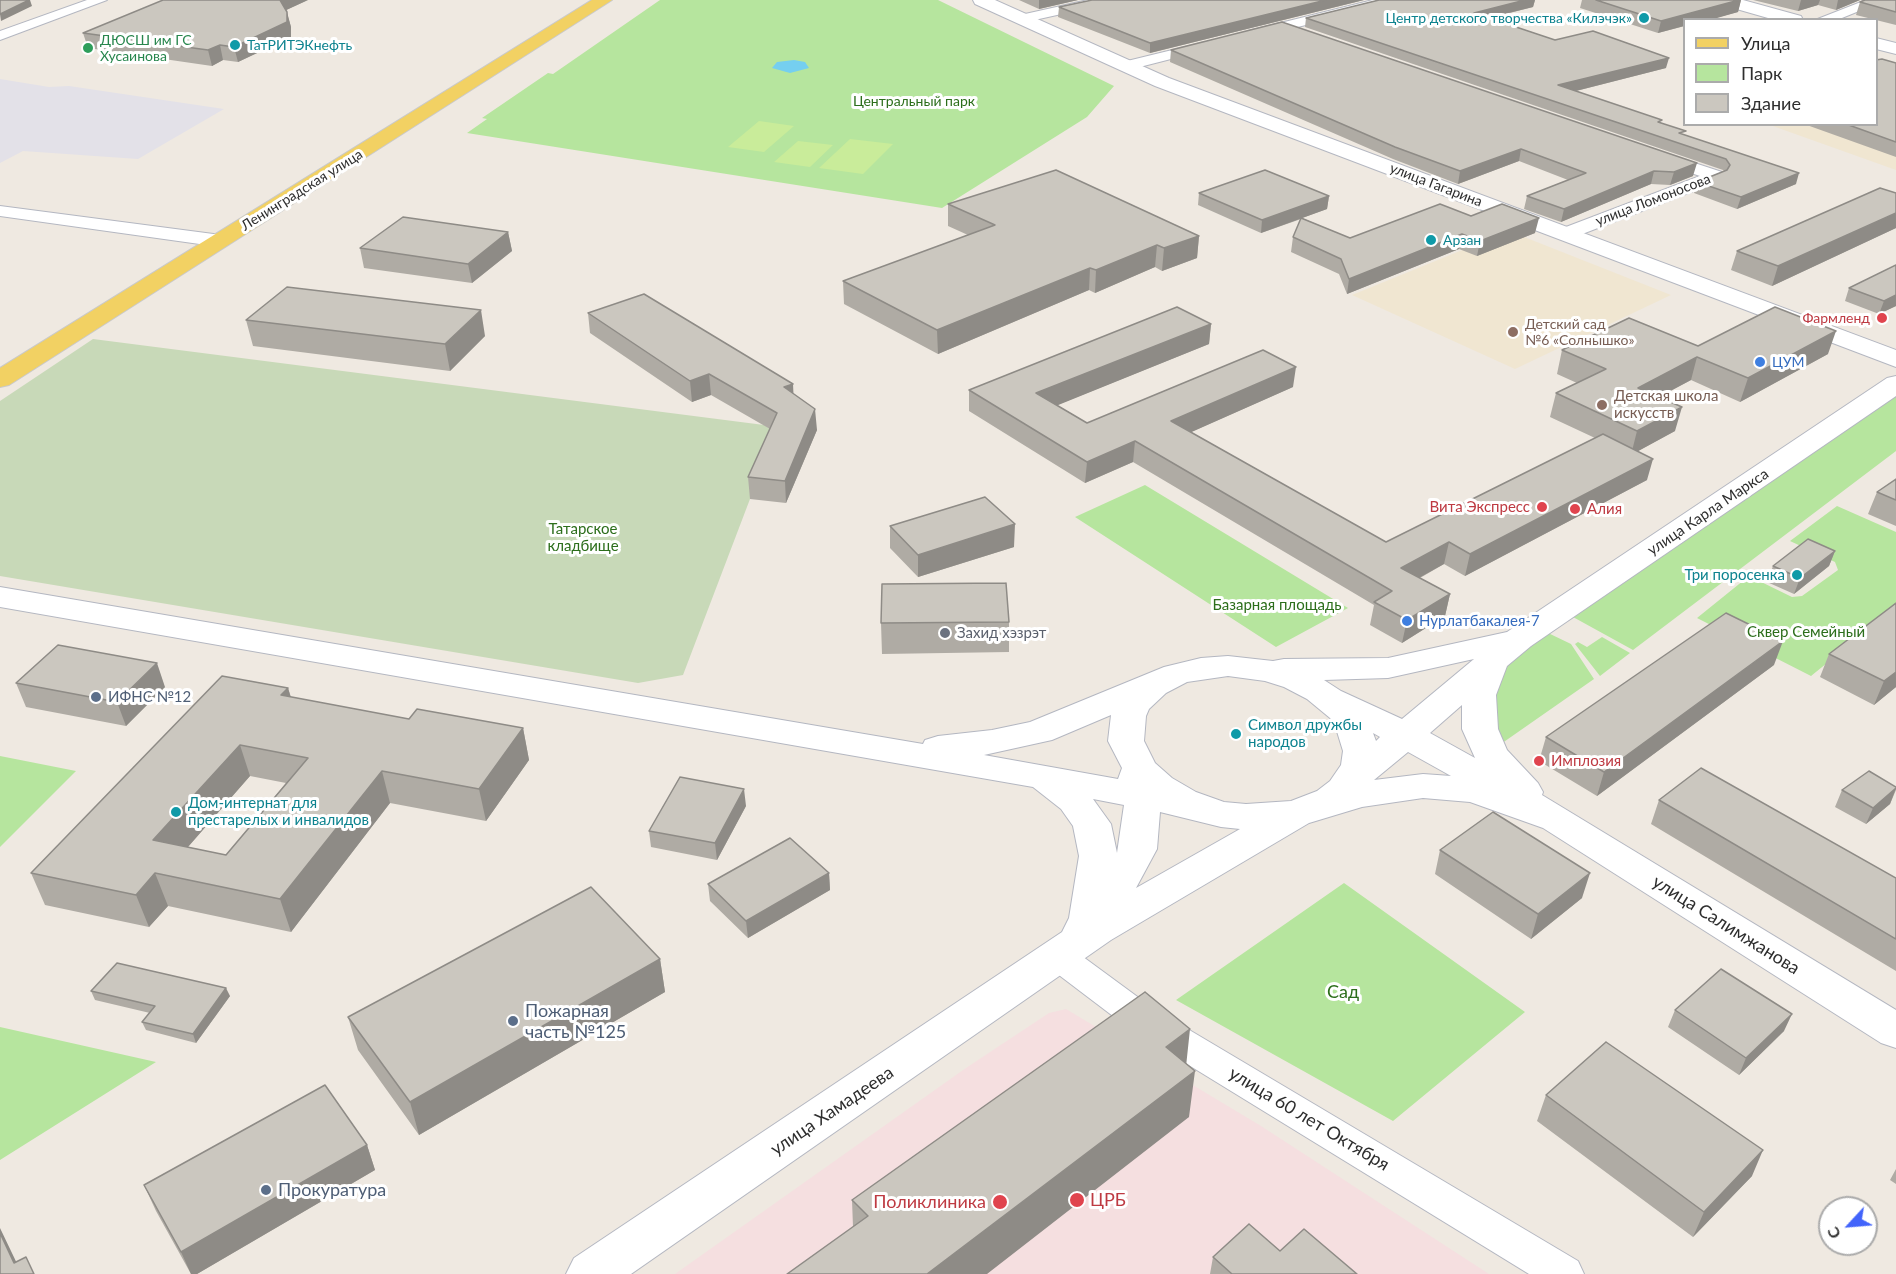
<!DOCTYPE html>
<html>
<head>
<meta charset="utf-8">
<style>
	body { margin:0 }
	#map { position:relative; width:1896px; height:1274px; overflow:hidden; background:#efe9e1; font-family:Lato,sans-serif }
	canvas { display:block }
	.legend { position:absolute; left:1683px; top:18px; width:195px; height:108px; box-sizing:border-box; background:#fff; border:2px solid #ababab; margin:0; padding:8px 10px; list-style:none; font-size:18px; color:#2e2e2e }
	.legend li { display:flex; align-items:center; gap:12px; height:30px }
	.legend b { width:30px; border:2px solid #ababab }
	.north { position:absolute; left:1818px; top:1196px; width:60px; height:60px; box-sizing:border-box; background:#fff; border:2px solid #ababab; border-radius:50%; rotate:244deg; font-size:16px; font-weight:700; line-height:24px; text-align:center; color:#2e2e2e }
	.north::after { content:''; display:block; margin:auto; width:21px; height:27px; background:#4264fb; clip-path:polygon(50% 0,100% 100%,50% 72%,0 100%) }
</style>
</head>
<body>
<div id="map">
<canvas width="1896" height="1274"></canvas>
<ul class="legend">
<li><b style="height:8px;background:#f2d163"></b>Улица</li>
<li><b style="height:16px;background:#b6e59e"></b>Парк</li>
<li><b style="height:16px;background:#cbc7bf"></b>Здание</li>
</ul>
<div class="north">С</div>
</div>
<script>
const ctx = document.querySelector('canvas').getContext('2d');
ctx.lineJoin = 'round';
function paint(path, color) { ctx.fillStyle = color; ctx.fill(path, 'evenodd'); }
const shape = rows => new Path2D(rows.map(r => 'M' + r).join(''));
function strokePath(path, color, width, dash) { ctx.strokeStyle = color; ctx.lineWidth = width; ctx.lineCap = dash ? 'butt' : 'round'; ctx.setLineDash(dash || []); ctx.stroke(path); }
function drawText(font, color, halo, rows, align = 'center') {
  ctx.font = font + ' Lato,sans-serif'; ctx.lineWidth = 6; ctx.setLineDash([]); ctx.textBaseline = 'middle'; ctx.strokeStyle = halo; ctx.fillStyle = color; for (const [text, x, y, turn = 0] of rows) {
    ctx.save(); ctx.translate(x, y); ctx.rotate((+turn || 0) * Math.PI / 180); ctx.textAlign = isNaN(turn) ? turn : align; if (halo) ctx.strokeText(text, 0, 0); ctx.fillText(text, 0, 0); ctx.restore();
  }
}
paint(shape([
	[0,79,49,87,69,86,224,109,138,159,23,151,0,163]
]), '#e3e1e8');
paint(shape([
	[1877,59,1896,65,1896,170,1770,125,1876,124],
	[1509,231,1671,295,1515,369,1352,295]
]), '#f0e6d1');
paint(shape([
	[1066,1009,1261,1126,1489,1274,675,1274,966,1068,1049,1013]
]), '#f5dfe0');
paint(shape([
	[660,0,938,0,1114,86,1087,117,942,208,467,133,487,119,482,118,548,73,553,74],
	[1896,393,1896,451,1633,650,1573,617],
	[1145,485,1348,608,1276,647,1075,517],
	[1837,506,1896,532,1896,607,1811,676,1697,618,1749,576,1792,597,1802,596,1838,570,1835,562,1790,541],
	[1546,632,1571,644,1594,679,1498,746,1489,703,1503,663],
	[1602,637,1630,653,1600,676,1575,644,1578,642,1587,647],
	[0,756,76,771,0,847],
	[1344,883,1525,1012,1393,1121,1176,1000],
	[0,1027,156,1062,0,1160]
]), '#b6e59e');
paint(shape([
	[93,339,764,425,779,434,750,499,683,675,638,683,0,576,0,401]
]), '#c8d9b8');
paint(shape([
	[759,121,794,126,764,152,728,147],
	[850,139,893,144,863,174,819,168],
	[798,141,833,145,810,167,774,162]
]), '#c9ec9a');
paint(shape([
	[794,60,805,62,809,68,790,73,772,68,777,62]
]), '#75cff0');
const street = shape([
	[87,0,107,0,0,40,0,31,87,0],
	[1088,0,1113,0,1111,3,1021,23,1014,19,1016,16,1088,0],
	[1373,0,1397,0,1395,3,1253,38,1246,34,1248,31,1373,0],
	[1866,0,1886,0,1837,20,1815,20,1866,0],
	[1205,42,1210,43,1212,46,1210,49,1124,71,1116,66,1119,63,1205,42],
	[1661,152,1722,172,1725,176,1722,180,1572,238,1558,238,1556,234,1558,230,1700,176,1655,161,1653,157,1661,152],
	[0,206,221,235,230,241,221,247,0,216,0,206],
	[1059,944,1071,948,1154,1009,1578,1261,1584,1274,1529,1274,1130,1029,1047,966,1042,957,1047,948,1059,944]
]);
const secondary = shape([
	[973,0,995,0,1169,78,1896,350,1896,367,1155,86,975,4,973,0],
	[1717,0,1743,0,1801,16,1803,20,1775,20,1719,4,1717,0],
	[1876,38,1896,43,1896,54,1876,49,1876,38],
	[1896,376,1896,396,1531,646,1507,666,1496,695,1498,729,1507,750,1538,783,1543,792,1542,795,1896,1010,1896,1048,1881,1043,1543,828,1470,802,1423,798,1362,807,1309,823,1111,940,631,1274,566,1274,574,1258,1062,932,1069,918,1079,856,1073,826,1061,809,1033,787,0,607,0,587,923,744,925,740,938,736,992,730,1030,722,1164,667,1201,658,1228,656,1273,661,1284,659,1388,658,1507,632,1887,378,1896,376],
	[1474,659,1402,719,1341,691,1324,680,1388,678,1474,659],
	[1228,676,1265,681,1284,687,1307,699,1330,718,1335,725,1343,751,1341,765,1330,781,1317,791,1291,801,1246,804,1224,802,1196,792,1172,778,1155,763,1144,741,1146,716,1149,709,1166,693,1187,682,1228,676],
	[1462,705,1462,729,1475,758,1430,733,1462,705],
	[1111,715,1108,741,1122,768,1118,779,984,755,1052,740,1111,715],
	[1373,733,1380,737,1376,741,1373,733],
	[1408,752,1451,776,1423,774,1374,780,1408,752],
	[1093,799,1124,805,1117,853,1111,824,1093,799],
	[1160,812,1221,827,1240,829,1136,888,1157,849,1160,812]
]);
const primary = shape([
	[592,0,612,0,9,385,0,387,0,368,592,0]
]);
strokePath(street, '#b4b7c1', 2);
strokePath(secondary, '#b4b7c1', 2);
strokePath(primary, '#c9c9c9', 2);
paint(street, '#fff');
paint(secondary, '#fff');
paint(primary, '#f2d163');
paint(shape([
	[308,0,286,10,291,27,291,37,238,62,223,60,212,66,88,48,83,33],
	[1019,0,1078,0,1039,9],
	[1364,0,1150,53,1058,17,1059,7],
	[1379,0,1535,0,1533,7,1490,18,1555,40,1666,68,1576,91,1661,123,1684,135,1796,184,1737,209,1694,193,1697,182,1724,171,1723,170,1305,27,1306,18],
	[1582,0,1741,0,1738,12,1658,33,1580,8],
	[1753,0,1860,0,1836,10,1818,5,1798,11],
	[1896,0,1896,25,1856,15,1860,2],
	[1171,50,1693,176,1670,185,1651,184,1561,222,1524,209,1527,196,1568,180,1519,161,1458,184,1393,159,1170,62],
	[1896,63,1896,157,1804,124,1876,124],
	[1199,193,1329,196,1327,209,1302,218,1350,238,1471,216,1535,233,1477,256,1459,249,1347,294,1339,274,1291,252,1293,237,1301,219,1261,233,1198,205],
	[1896,193,1896,228,1772,286,1731,270,1737,251],
	[948,204,1199,236,1197,258,1162,271,1155,267,1095,293,1089,290,938,354,844,304,843,281,968,235,948,226],
	[508,232,512,251,472,283,364,268,360,248],
	[1896,265,1896,306,1879,314,1845,301,1849,288],
	[588,313,794,394,817,430,786,503,750,499,748,477,770,429,711,395,692,402,590,333],
	[246,320,485,336,450,371,253,346],
	[1211,324,1209,344,1057,405,1087,423,1293,387,1191,432,1386,542,1595,438,1550,417,1556,393,1577,383,1557,374,1562,350,1698,346,1828,354,1740,402,1691,380,1659,397,1675,431,1638,451,1647,480,1465,576,1444,564,1420,578,1450,594,1445,616,1402,643,1370,625,1374,605,1133,462,1085,483,969,411,969,390],
	[1896,479,1896,526,1868,514,1877,492],
	[890,526,1014,547,918,577,890,548],
	[1835,551,1829,566,1794,594,1767,582,1773,566],
	[1896,603,1896,687,1874,705,1820,677,1829,654],
	[1009,622,1009,652,882,654,881,623],
	[1774,665,1597,796,1539,761,1546,737],
	[16,683,165,687,126,726,26,707],
	[288,688,291,697,409,719,523,728,529,760,486,821,390,803,291,932,168,906,149,927,45,905,31,873],
	[250,776,286,783,226,855,188,847],
	[1896,787,1896,790,1890,804,1866,824,1835,807,1842,790],
	[1659,800,1896,878,1896,971,1651,824],
	[746,806,717,860,651,847,649,831],
	[1440,850,1582,898,1531,939,1435,874],
	[829,873,830,890,748,938,710,901,708,884],
	[660,959,665,992,419,1135,358,1050,348,1017],
	[91,991,230,996,196,1043,146,1030,142,1022,150,1013,95,1000],
	[1675,1010,1784,1031,1739,1075,1668,1027],
	[1186,1064,1189,1117,853,1227,852,1200],
	[1546,1095,1752,1176,1693,1237,1537,1121],
	[367,1145,375,1170,197,1274,191,1274,156,1211,144,1185],
	[1896,1169,1896,1184,1890,1180],
	[1280,1251,1357,1274,1210,1274,1213,1257]
]), '#afaba4');
paint(shape([
	[29,0,30,0,32,6,1,21,0,14],
	[280,0,308,0,282,12],
	[1039,0,1078,0,1039,9],
	[1326,0,1364,0,1150,53,1150,43],
	[1525,0,1535,0,1533,7,1472,22,1474,13],
	[1739,0,1741,0,1738,12,1710,20,1684,20,1684,26,1658,33,1661,21],
	[1801,0,1820,0,1818,5,1798,11],
	[1838,0,1860,0,1836,10],
	[287,12,291,27,291,37,238,62,234,47],
	[220,45,223,60,212,66,208,50],
	[1669,58,1666,68,1556,96,1558,85],
	[1521,149,1519,161,1458,184,1460,171],
	[1697,163,1693,176,1670,185,1674,172],
	[1654,171,1651,184,1561,222,1564,209],
	[1799,173,1796,184,1737,209,1741,197],
	[1329,196,1327,209,1261,233,1262,220],
	[1896,213,1896,228,1772,286,1778,266],
	[1539,218,1535,233,1477,256,1480,241],
	[508,232,512,251,472,283,468,264],
	[1462,234,1459,249,1347,294,1349,279],
	[1199,236,1197,258,1162,271,1164,248],
	[1157,245,1155,267,1095,293,1096,270],
	[1090,268,1089,290,938,354,937,330],
	[1896,295,1896,306,1879,314,1884,301],
	[481,310,485,336,450,371,445,344],
	[1211,324,1209,344,1036,414,1036,393],
	[1836,331,1828,354,1740,402,1748,378],
	[1697,357,1691,380,1631,412,1638,388],
	[1296,367,1293,387,1169,442,1171,421],
	[709,374,711,395,692,402,690,381],
	[793,384,794,405,784,387],
	[1682,407,1675,431,1631,455,1637,431],
	[815,409,817,430,786,503,785,481],
	[1135,441,1133,462,1085,483,1087,462],
	[1653,459,1647,480,1465,576,1470,554],
	[1015,524,1014,547,918,577,918,555],
	[1449,542,1444,564,1397,590,1401,568],
	[1835,551,1829,566,1794,594,1800,578],
	[1450,594,1445,616,1402,643,1407,620],
	[1783,641,1774,665,1597,796,1604,772],
	[157,663,165,687,126,726,117,702],
	[1896,672,1896,687,1874,705,1884,681],
	[288,688,297,719,281,695],
	[523,728,529,760,486,821,479,789],
	[240,745,250,776,166,872,153,840],
	[382,771,390,803,291,932,280,899],
	[1896,788,1890,804,1866,824,1873,808],
	[744,789,746,806,717,860,715,843],
	[155,873,168,906,149,927,136,895],
	[829,873,830,890,748,938,746,921],
	[1590,873,1582,898,1531,939,1538,914],
	[660,959,665,992,419,1135,410,1102],
	[226,988,230,996,196,1043,193,1034],
	[1792,1014,1784,1031,1739,1075,1746,1058],
	[1190,1029,1185,1076,1166,1047],
	[1195,1071,1189,1117,987,1274,927,1274],
	[367,1145,375,1170,197,1274,191,1274,181,1252],
	[1763,1150,1752,1176,1693,1237,1704,1212],
	[0,1228,22,1274,14,1263,0,1233]
]), '#8e8b86');
const building = shape([
	[0,0,29,0,0,14,0,0],
	[163,0,280,0,287,12,287,22,234,47,220,45,208,50,83,33,163,0],
	[1092,0,1326,0,1150,43,1059,7,1092,0],
	[1379,0,1525,0,1474,13,1555,40,1593,31,1669,58,1558,85,1662,120,1658,122,1686,131,1679,133,1799,173,1741,197,1697,182,1727,170,1730,165,1726,159,1306,18,1379,0],
	[1596,0,1739,0,1661,21,1596,0],
	[1865,0,1896,0,1896,12,1860,2,1865,0],
	[1282,22,1697,163,1674,172,1654,171,1564,209,1527,196,1586,173,1521,149,1460,171,1395,147,1171,50,1282,22],
	[1882,59,1896,63,1896,142,1846,124,1876,124,1876,60,1882,59],
	[1056,170,1199,236,1164,248,1157,245,1096,270,1090,268,937,330,843,281,995,225,948,204,1056,170],
	[1265,170,1329,196,1262,220,1199,193,1265,170],
	[1880,188,1896,193,1896,213,1778,266,1737,251,1880,188],
	[1440,204,1471,216,1502,204,1539,218,1480,241,1462,234,1349,279,1341,259,1293,237,1301,218,1350,238,1440,204],
	[403,217,508,232,468,264,360,248,403,217],
	[1896,265,1896,295,1884,301,1849,288,1896,265],
	[287,287,481,310,445,344,246,320,287,287],
	[644,294,793,384,784,387,815,409,785,481,748,477,777,413,709,374,690,381,588,313,644,294],
	[1177,307,1211,324,1036,393,1087,423,1263,350,1296,367,1171,421,1386,542,1603,434,1653,459,1470,554,1449,542,1401,568,1450,594,1407,620,1374,602,1392,591,1135,441,1087,462,969,390,1177,307],
	[1775,307,1836,331,1748,378,1697,357,1638,388,1682,407,1637,431,1556,393,1606,369,1562,350,1629,318,1698,346,1775,307],
	[1896,479,1896,500,1877,492,1896,479],
	[985,497,1015,524,918,555,890,526,985,497],
	[1808,539,1835,551,1800,578,1773,566,1808,539],
	[1006,583,1009,622,881,623,882,584,1006,583],
	[1896,603,1896,672,1884,681,1829,654,1896,603],
	[1726,613,1783,641,1604,772,1546,737,1726,613],
	[58,645,157,663,117,702,16,683,58,645],
	[222,676,288,688,281,695,409,719,417,709,523,728,479,789,382,771,280,899,155,873,136,895,31,873,222,676],
	[240,745,308,758,226,855,153,840,240,745],
	[1701,768,1896,878,1896,939,1659,800,1701,768],
	[1869,771,1896,787,1896,788,1873,808,1842,790,1869,771],
	[680,777,744,789,715,843,649,831,680,777],
	[1493,812,1590,873,1538,914,1440,850,1493,812],
	[790,838,829,873,746,921,708,884,790,838],
	[591,887,660,959,410,1102,348,1017,591,887],
	[117,963,226,988,193,1034,142,1022,155,1006,91,991,117,963],
	[1721,969,1792,1014,1746,1058,1675,1010,1721,969],
	[1145,992,1190,1029,1166,1047,1195,1071,927,1274,787,1274,868,1216,852,1200,1145,992],
	[1606,1042,1763,1150,1704,1212,1546,1095,1606,1042],
	[325,1085,367,1145,181,1252,144,1185,325,1085],
	[1249,1224,1280,1251,1304,1229,1357,1274,1232,1274,1213,1257,1249,1224],
	[0,1233,14,1263,26,1257,34,1274,0,1274,0,1233]
]);
paint(building, '#cbc7bf');
strokePath(building, '#8e8b86', 1.5);
for (const [x, y, r, color] of [
	[1644,18,6,"#0f9aa8"],
	[235,45,6,"#0f9aa8"],
	[88,48,6,"#2e9e5b"],
	[1431,240,6,"#0f9aa8"],
	[1882,318,6,"#e0444e"],
	[1513,332,6,"#8d6e63"],
	[1760,362,6,"#3f7fe0"],
	[1602,405,6,"#8d6e63"],
	[1542,507,6,"#e0444e"],
	[1575,509,6,"#e0444e"],
	[1797,575,6,"#0f9aa8"],
	[1407,621,6,"#3f7fe0"],
	[945,633,6,"#6b7280"],
	[96,697,6,"#5c6f8a"],
	[1236,734,6,"#0f9aa8"],
	[1539,761,6,"#e0444e"],
	[176,812,6,"#0f9aa8"],
	[513,1021,6,"#5c6f8a"],
	[266,1190,6,"#5c6f8a"],
	[1077,1200,8,"#e0444e"],
	[1000,1202,8,"#e0444e"]
]) { const dot = new Path2D(); dot.arc(x, y, r, 0, 2 * Math.PI); ctx.fillStyle = color; ctx.fill(dot); strokePath(dot, '#fff', 2); }
drawText('14px', '#0d838f', '#fff', [
	["Центр детского творчества «Килэчэк»",1632,18,"right"],
	["ТатРИТЭКнефть",247,45],
	["Арзан",1443,240]
], 'left');
drawText('14px', '#27864d', '#fff', [
	["ДЮСШ им ГС",100,40],
	["Хусаинова",100,56]
], 'left');
drawText('14px', '#2c6e1b', '#fff', [
	["Центральный парк",914,101]
]);
drawText('14px', '#2e2e2e', '#fff', [
	["улица Гагарина",1436,185,21],
	["Ленинградская улица",302,190,-32],
	["улица Ломоносова",1653,200,-21]
]);
drawText('14px', '#be3a42', '#fff', [
	["Фармленд",1870,318]
], 'right');
drawText('14px', '#785e54', '#fff', [
	["Детский сад",1525,324],
	["№6 «Солнышко»",1525,340]
], 'left');
drawText('14px', '#366cbe', '#fff', [
	["ЦУМ",1772,362]
], 'left');
drawText('15px', '#785e54', '#fff', [
	["Детская школа",1614,396],
	["искусств",1614,413]
], 'left');
drawText('15px', '#be3a42', '#fff', [
	["Вита Экспресс",1530,507,"right"],
	["Алия",1587,509],
	["Имплозия",1551,761]
], 'left');
drawText('15px', '#2e2e2e', '#fff', [
	["улица Карла Маркса",1708,512,-34]
]);
drawText('15px', '#2c6e1b', '#fff', [
	["Татарское",583,529],
	["кладбище",583,546],
	["Базарная площадь",1277,605],
	["Сквер Семейный",1806,632]
]);
drawText('15px', '#0d838f', '#fff', [
	["Три поросенка",1785,575,"right"],
	["Символ дружбы",1248,725],
	["народов",1248,742],
	["Дом-интернат для",188,803],
	["престарелых и инвалидов",188,820]
], 'left');
drawText('15px', '#366cbe', '#fff', [
	["Нурлатбакалея-7",1419,621]
], 'left');
drawText('15px', '#5b616d', '#fff', [
	["Захид хэзрэт",957,633]
], 'left');
drawText('15px', '#4e5e75', '#fff', [
	["ИФНС №12",108,697]
], 'left');
drawText('18px', '#2e2e2e', '#fff', [
	["улица Салимжанова",1726,925,32],
	["улица Хамадеева",832,1111,-34],
	["улица 60 лет Октября",1309,1119,31]
]);
drawText('18px', '#2c6e1b', '#fff', [
	["Сад",1343,992]
]);
drawText('18px', '#4e5e75', '#fff', [
	["Пожарная",525,1011],
	["часть №125",525,1032],
	["Прокуратура",278,1190]
], 'left');
drawText('18px', '#be3a42', '#fff', [
	["ЦРБ",1090,1200],
	["Поликлиника",986,1202,"right"]
], 'left');
</script>
</body>
</html>
